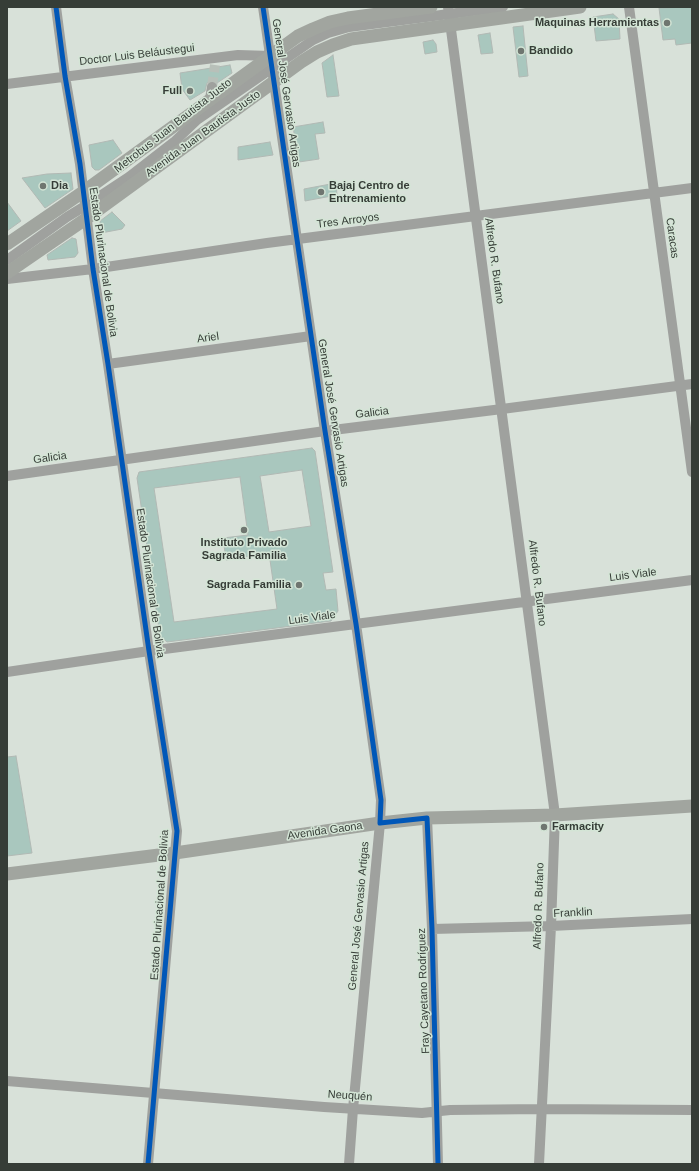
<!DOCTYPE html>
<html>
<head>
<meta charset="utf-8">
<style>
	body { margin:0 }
	#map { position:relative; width:699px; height:1171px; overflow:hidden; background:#d8e1d9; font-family:Arial,sans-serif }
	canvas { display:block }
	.frame { position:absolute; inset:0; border:8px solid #363d37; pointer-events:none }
</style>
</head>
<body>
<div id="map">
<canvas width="699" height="1171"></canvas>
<div class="frame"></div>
</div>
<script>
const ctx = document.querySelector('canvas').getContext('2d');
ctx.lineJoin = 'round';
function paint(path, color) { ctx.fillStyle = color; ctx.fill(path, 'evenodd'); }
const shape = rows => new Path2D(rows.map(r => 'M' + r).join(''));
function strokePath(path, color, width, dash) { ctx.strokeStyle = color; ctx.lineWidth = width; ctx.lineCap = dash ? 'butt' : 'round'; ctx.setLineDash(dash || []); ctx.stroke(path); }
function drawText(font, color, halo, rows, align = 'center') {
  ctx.font = font + ' Arial,sans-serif'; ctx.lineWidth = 3; ctx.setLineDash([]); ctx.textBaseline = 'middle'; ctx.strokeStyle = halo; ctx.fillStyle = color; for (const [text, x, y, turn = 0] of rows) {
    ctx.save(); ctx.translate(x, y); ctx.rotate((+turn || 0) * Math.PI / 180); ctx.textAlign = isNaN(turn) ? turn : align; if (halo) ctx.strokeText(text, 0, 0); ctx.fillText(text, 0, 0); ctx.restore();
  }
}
const building = shape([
	[692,7,692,43,676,45,675,39,663,40,659,8,692,7],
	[613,14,619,19,620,39,596,41,593,17,613,14],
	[523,26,528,76,519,77,513,27,523,26],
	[490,33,493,53,481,54,478,35,490,33],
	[433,40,436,44,437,52,425,54,423,42,433,40],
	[333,55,339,96,327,97,322,63,333,55],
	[230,65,232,73,217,83,213,81,209,81,207,83,205,91,190,100,182,89,180,73,230,65],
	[323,122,325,133,315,134,319,159,299,162,293,127,323,122],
	[113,140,122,153,99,170,95,170,92,167,89,145,113,140],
	[270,142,273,155,238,160,238,147,270,142],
	[71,173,73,189,45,208,22,178,47,174,71,173],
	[336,183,337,195,305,201,304,189,336,183],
	[7,202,21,221,7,231,7,202],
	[112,212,125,225,122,229,101,233,100,221,112,212],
	[72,238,76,239,78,253,75,257,48,260,47,255,72,238],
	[312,448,315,451,333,572,323,573,326,590,336,589,338,611,331,621,167,642,160,636,137,478,139,472,312,448],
	[302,470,311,526,269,532,260,476,302,470],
	[240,477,248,535,223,538,226,560,269,553,277,609,174,622,154,488,240,477],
	[16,756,32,853,7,856,7,757,16,756]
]);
paint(building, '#a9c7be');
strokePath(building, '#b1b9b4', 1);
strokePath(shape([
	[212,87,215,65]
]), '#b8c0b9', 10, [10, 5]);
strokePath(shape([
	[56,7,65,76,80,164,93,269,108,364,149,651,177,831,148,1164],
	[263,7,325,431,356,624,381,800,380,823,353,1109,349,1164],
	[448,7,555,815,551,926,539,1164],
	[629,7,692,472],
	[7,84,238,55,271,56],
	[210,99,212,87],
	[7,260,67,217,85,206,129,177,174,142,197,120,313,40,328,33,349,27,503,7],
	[7,279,93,269,267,243,692,188],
	[108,364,311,336],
	[7,476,325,431,502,409,692,384],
	[7,672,149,651,692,580],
	[427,818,432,929,438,1164],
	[432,929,551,926,692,919],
	[7,1081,324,1107,422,1113,450,1110,542,1109,692,1110]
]), '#9fa19e', 10);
strokePath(shape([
	[7,244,83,192,298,36,313,29,330,22,348,18,431,7],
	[7,273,87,218,301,62,317,52,333,45,351,39,580,7],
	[7,874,175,853,380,823,427,818,555,815,692,806]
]), '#a1a59f', 13);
strokePath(shape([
	[56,7,65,76,80,164,93,269,108,364,149,651,177,831,148,1164],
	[263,7,325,431,356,624,381,800,380,823,427,818,432,929,438,1164]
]), '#0057b8', 5);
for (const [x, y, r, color] of [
	[667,23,4,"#6f7670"],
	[521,51,4,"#6f7670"],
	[190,91,4,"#6f7670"],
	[43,186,4,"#6f7670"],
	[321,192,4,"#6f7670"],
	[244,530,4,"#6f7670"],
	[299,585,4,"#6f7670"],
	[544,827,4,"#6f7670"]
]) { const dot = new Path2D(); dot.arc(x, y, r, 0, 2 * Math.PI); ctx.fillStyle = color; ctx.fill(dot); strokePath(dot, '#d4e5d6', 1.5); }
drawText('bold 11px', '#363d37', '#d4e5d6', [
	["Maquinas Herramientas",659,23,"right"],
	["Bandido",529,51],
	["Full",182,91,"right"],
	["Dia",51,186],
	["Bajaj Centro de",329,186],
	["Entrenamiento",329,199],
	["Instituto Privado",244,543,"center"],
	["Sagrada Familia",244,556,"center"],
	["Sagrada Familia",291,585,"right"],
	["Farmacity",552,827]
], 'left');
drawText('11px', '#363d37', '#d4e5d6', [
	["Doctor Luis Beláustegui",137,55,-7],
	["General José Gervasio Artigas",286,93,82],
	["Metrobus Juan Bautista Justo",173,126,-38],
	["Avenida Juan Bautista Justo",203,134,-36],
	["Tres Arroyos",348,221,-7],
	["Caracas",672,238,82],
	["Alfredo R. Bufano",494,261,82],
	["Estado Plurinacional de Bolivia",103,262,82],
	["Ariel",208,338,-8],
	["General José Gervasio Artigas",333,413,81],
	["Galicia",372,413,-7],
	["Galicia",50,458,-8],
	["Luis Viale",633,575,-7],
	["Estado Plurinacional de Bolivia",150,583,82],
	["Alfredo R. Bufano",537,583,83],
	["Luis Viale",312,618,-8],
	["Avenida Gaona",325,831,-8],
	["Estado Plurinacional de Bolivia",160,905,-86],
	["Alfredo R. Bufano",539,906,-88],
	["Franklin",573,913,-3],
	["General José Gervasio Artigas",359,916,-85],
	["Fray Cayetano Rodríguez",424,991,-92],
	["Neuquén",350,1096,4]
]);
</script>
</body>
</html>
